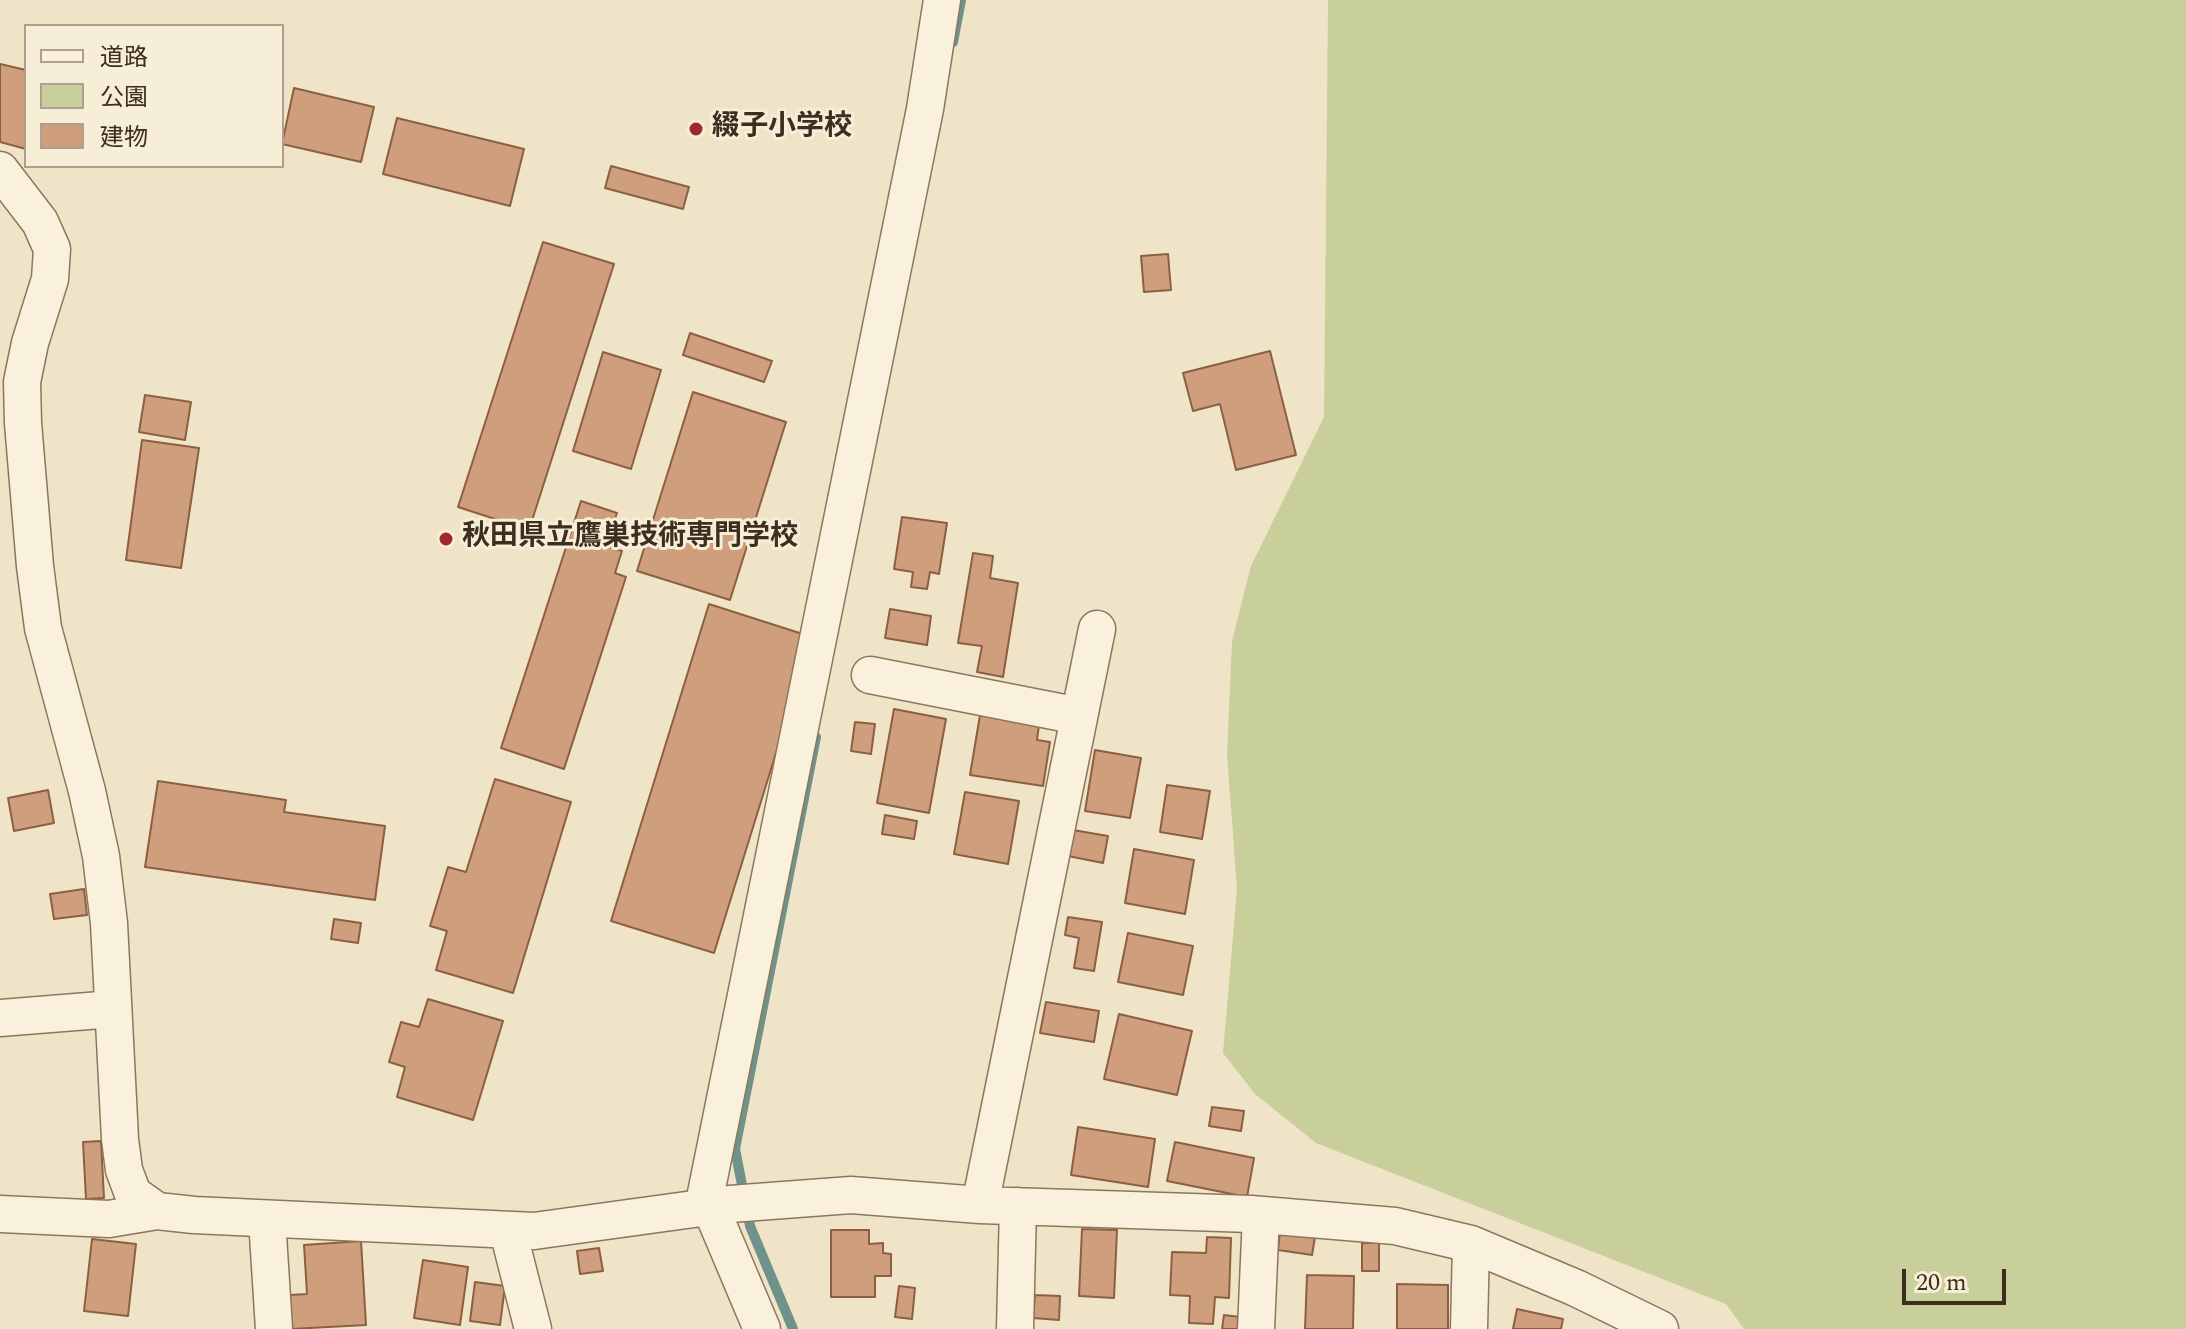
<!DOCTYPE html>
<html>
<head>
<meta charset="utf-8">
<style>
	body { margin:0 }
	#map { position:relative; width:2186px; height:1329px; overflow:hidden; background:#f0e4c8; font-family:Spectral,"Noto Sans JP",serif }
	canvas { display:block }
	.legend { position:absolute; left:24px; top:24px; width:260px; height:144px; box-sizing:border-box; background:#f7eed8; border:2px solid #ada18e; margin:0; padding:10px 14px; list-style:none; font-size:24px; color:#3d2e20 }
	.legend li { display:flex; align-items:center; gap:16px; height:40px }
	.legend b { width:40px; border:2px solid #ada18e }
	.scale { position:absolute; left:1902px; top:1269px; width:104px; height:36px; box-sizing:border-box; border:4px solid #3d2e20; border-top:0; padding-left:10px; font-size:24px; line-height:28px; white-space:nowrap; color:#3d2e20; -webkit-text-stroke:6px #f7eed8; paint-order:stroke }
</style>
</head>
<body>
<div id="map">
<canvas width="2186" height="1329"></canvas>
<ul class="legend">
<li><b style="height:10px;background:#faf1dc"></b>道路</li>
<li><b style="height:22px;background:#c9cf9b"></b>公園</li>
<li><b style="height:22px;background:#cf9f7d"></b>建物</li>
</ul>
<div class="scale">20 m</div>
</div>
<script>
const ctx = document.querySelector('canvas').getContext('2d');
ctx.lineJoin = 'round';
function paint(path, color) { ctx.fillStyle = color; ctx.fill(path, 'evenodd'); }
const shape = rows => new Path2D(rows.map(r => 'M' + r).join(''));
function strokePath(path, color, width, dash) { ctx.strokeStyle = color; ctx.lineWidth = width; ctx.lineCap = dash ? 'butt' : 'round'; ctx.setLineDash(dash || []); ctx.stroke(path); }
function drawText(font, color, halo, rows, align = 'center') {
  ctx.font = font + ' Spectral,"Noto Sans JP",serif'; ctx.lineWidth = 6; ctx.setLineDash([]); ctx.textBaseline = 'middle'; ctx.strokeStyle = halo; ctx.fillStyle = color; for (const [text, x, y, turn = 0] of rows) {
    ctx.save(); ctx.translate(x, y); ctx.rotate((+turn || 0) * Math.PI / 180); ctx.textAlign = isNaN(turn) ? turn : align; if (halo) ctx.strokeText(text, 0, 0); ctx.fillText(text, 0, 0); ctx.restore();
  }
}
paint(shape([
	[1328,0,2186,0,2186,1329,1744,1329,1726,1304,1316,1143,1255,1094,1223,1053,1237,888,1227,755,1232,641,1251,566,1324,417]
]), '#c9cf9b');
strokePath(shape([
	[953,42,961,0],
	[793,1329,750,1226,735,1149,816,737]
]), '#6f938a', 10);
const building = shape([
	[0,64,26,70,26,149,0,142,0,64],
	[294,88,374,107,361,162,282,144,294,88],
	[397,118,524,149,510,206,383,174,397,118],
	[611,166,689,187,683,209,605,188,611,166],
	[543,242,614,264,529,530,458,507,543,242],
	[1168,254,1171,290,1144,292,1141,256,1168,254],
	[690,333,772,361,764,382,683,355,690,333],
	[1270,351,1296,455,1236,470,1220,404,1193,411,1183,373,1270,351],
	[603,352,661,370,631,469,573,451,603,352],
	[693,392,786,422,730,600,637,571,693,392],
	[145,395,191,402,185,440,139,432,145,395],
	[142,440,199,448,181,568,126,560,142,440],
	[581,501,617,513,606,546,622,551,615,573,626,577,564,769,501,748,581,501],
	[902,517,947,523,939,574,930,572,927,589,911,587,913,572,894,569,902,517],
	[973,553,993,556,990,578,1018,583,1003,677,977,672,982,646,958,643,973,553],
	[709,604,812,637,714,953,611,921,709,604],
	[890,609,931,616,927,645,885,638,890,609],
	[894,709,946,719,929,813,877,803,894,709],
	[980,715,1039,725,1037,740,1050,742,1043,786,970,775,980,715],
	[855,722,875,724,871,754,851,751,855,722],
	[1095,750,1141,758,1130,818,1085,811,1095,750],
	[495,779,571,802,513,993,436,970,447,931,430,926,448,867,466,872,495,779],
	[158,781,286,800,284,812,385,826,375,900,145,867,158,781],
	[1167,785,1210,791,1202,839,1160,832,1167,785],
	[48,790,54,823,14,831,8,798,48,790],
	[965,792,1019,801,1008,864,954,854,965,792],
	[885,815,917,821,914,839,882,834,885,815],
	[1073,830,1108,836,1103,863,1068,856,1073,830],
	[1134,849,1194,860,1185,914,1125,903,1134,849],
	[84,889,87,915,54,919,50,894,84,889],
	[1068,917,1102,922,1094,971,1074,968,1079,938,1065,935,1068,917],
	[334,919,361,923,358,943,331,939,334,919],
	[1128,933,1193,946,1183,995,1118,982,1128,933],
	[428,999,503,1021,473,1120,397,1097,405,1067,389,1062,401,1022,419,1027,428,999],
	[1046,1002,1099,1011,1094,1042,1040,1033,1046,1002],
	[1119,1014,1192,1031,1177,1095,1104,1079,1119,1014],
	[1212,1107,1244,1111,1241,1131,1209,1126,1212,1107],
	[1078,1127,1155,1139,1148,1187,1071,1175,1078,1127],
	[101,1141,104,1198,86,1199,83,1142,101,1141],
	[1175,1142,1254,1158,1247,1197,1167,1181,1175,1142],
	[1082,1229,1117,1230,1114,1298,1079,1296,1082,1229],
	[831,1230,869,1230,869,1244,883,1243,883,1253,891,1254,891,1276,875,1276,875,1297,831,1297,831,1230],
	[1280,1232,1315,1237,1312,1255,1278,1250,1280,1232],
	[1207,1237,1231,1238,1229,1298,1215,1297,1213,1324,1189,1323,1190,1296,1170,1295,1172,1252,1206,1253,1207,1237],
	[92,1239,136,1244,128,1316,84,1311,92,1239],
	[361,1241,366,1325,291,1329,289,1295,307,1294,304,1245,361,1241],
	[1362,1243,1379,1243,1379,1271,1362,1271,1362,1243],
	[599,1248,603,1271,580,1274,577,1251,599,1248],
	[423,1260,468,1267,460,1325,414,1318,423,1260],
	[1307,1275,1354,1276,1353,1329,1305,1329,1307,1275],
	[475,1282,505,1286,500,1325,470,1321,475,1282],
	[1397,1284,1448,1285,1448,1329,1397,1329,1397,1284],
	[899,1286,915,1288,912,1319,895,1317,899,1286],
	[1035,1295,1060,1296,1059,1320,1033,1318,1035,1295],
	[1517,1309,1563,1319,1561,1329,1513,1329,1517,1309],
	[1224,1315,1240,1317,1239,1329,1222,1329,1224,1315]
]);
paint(building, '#cf9f7d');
strokePath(building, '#8d5f41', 2);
const minor = shape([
	[0,170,40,222,52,249,50,279,30,343,22,382,23,423,35,566,43,628,87,791,101,856,109,923,120,1139,124,1170,133,1194,157,1211,194,1215,534,1231,730,1204,851,1195,980,1205,1251,1214,1395,1226,1471,1244,1576,1288,1660,1329],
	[870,675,1079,716],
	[0,1018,113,1009],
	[980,1205,1097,629],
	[710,1206,762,1329],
	[703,1208,925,109,942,0],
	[0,1214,109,1219,157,1211],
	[267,1219,274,1329],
	[508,1231,533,1329],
	[1015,1329,1018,1206],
	[1256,1329,1261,1215],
	[1469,1329,1471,1244]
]);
strokePath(minor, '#8d765c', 39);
strokePath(minor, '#faf1dc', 36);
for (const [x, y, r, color] of [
	[696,129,8,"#9e2a2b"],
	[446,539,8,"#9e2a2b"]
]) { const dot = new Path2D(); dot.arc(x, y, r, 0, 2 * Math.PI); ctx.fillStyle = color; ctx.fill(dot); strokePath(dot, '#f7eed8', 3); }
drawText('bold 28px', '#3d2e20', '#f7eed8', [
	["綴子小学校",712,129],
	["秋田県立鷹巣技術専門学校",462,539]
], 'left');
</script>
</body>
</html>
